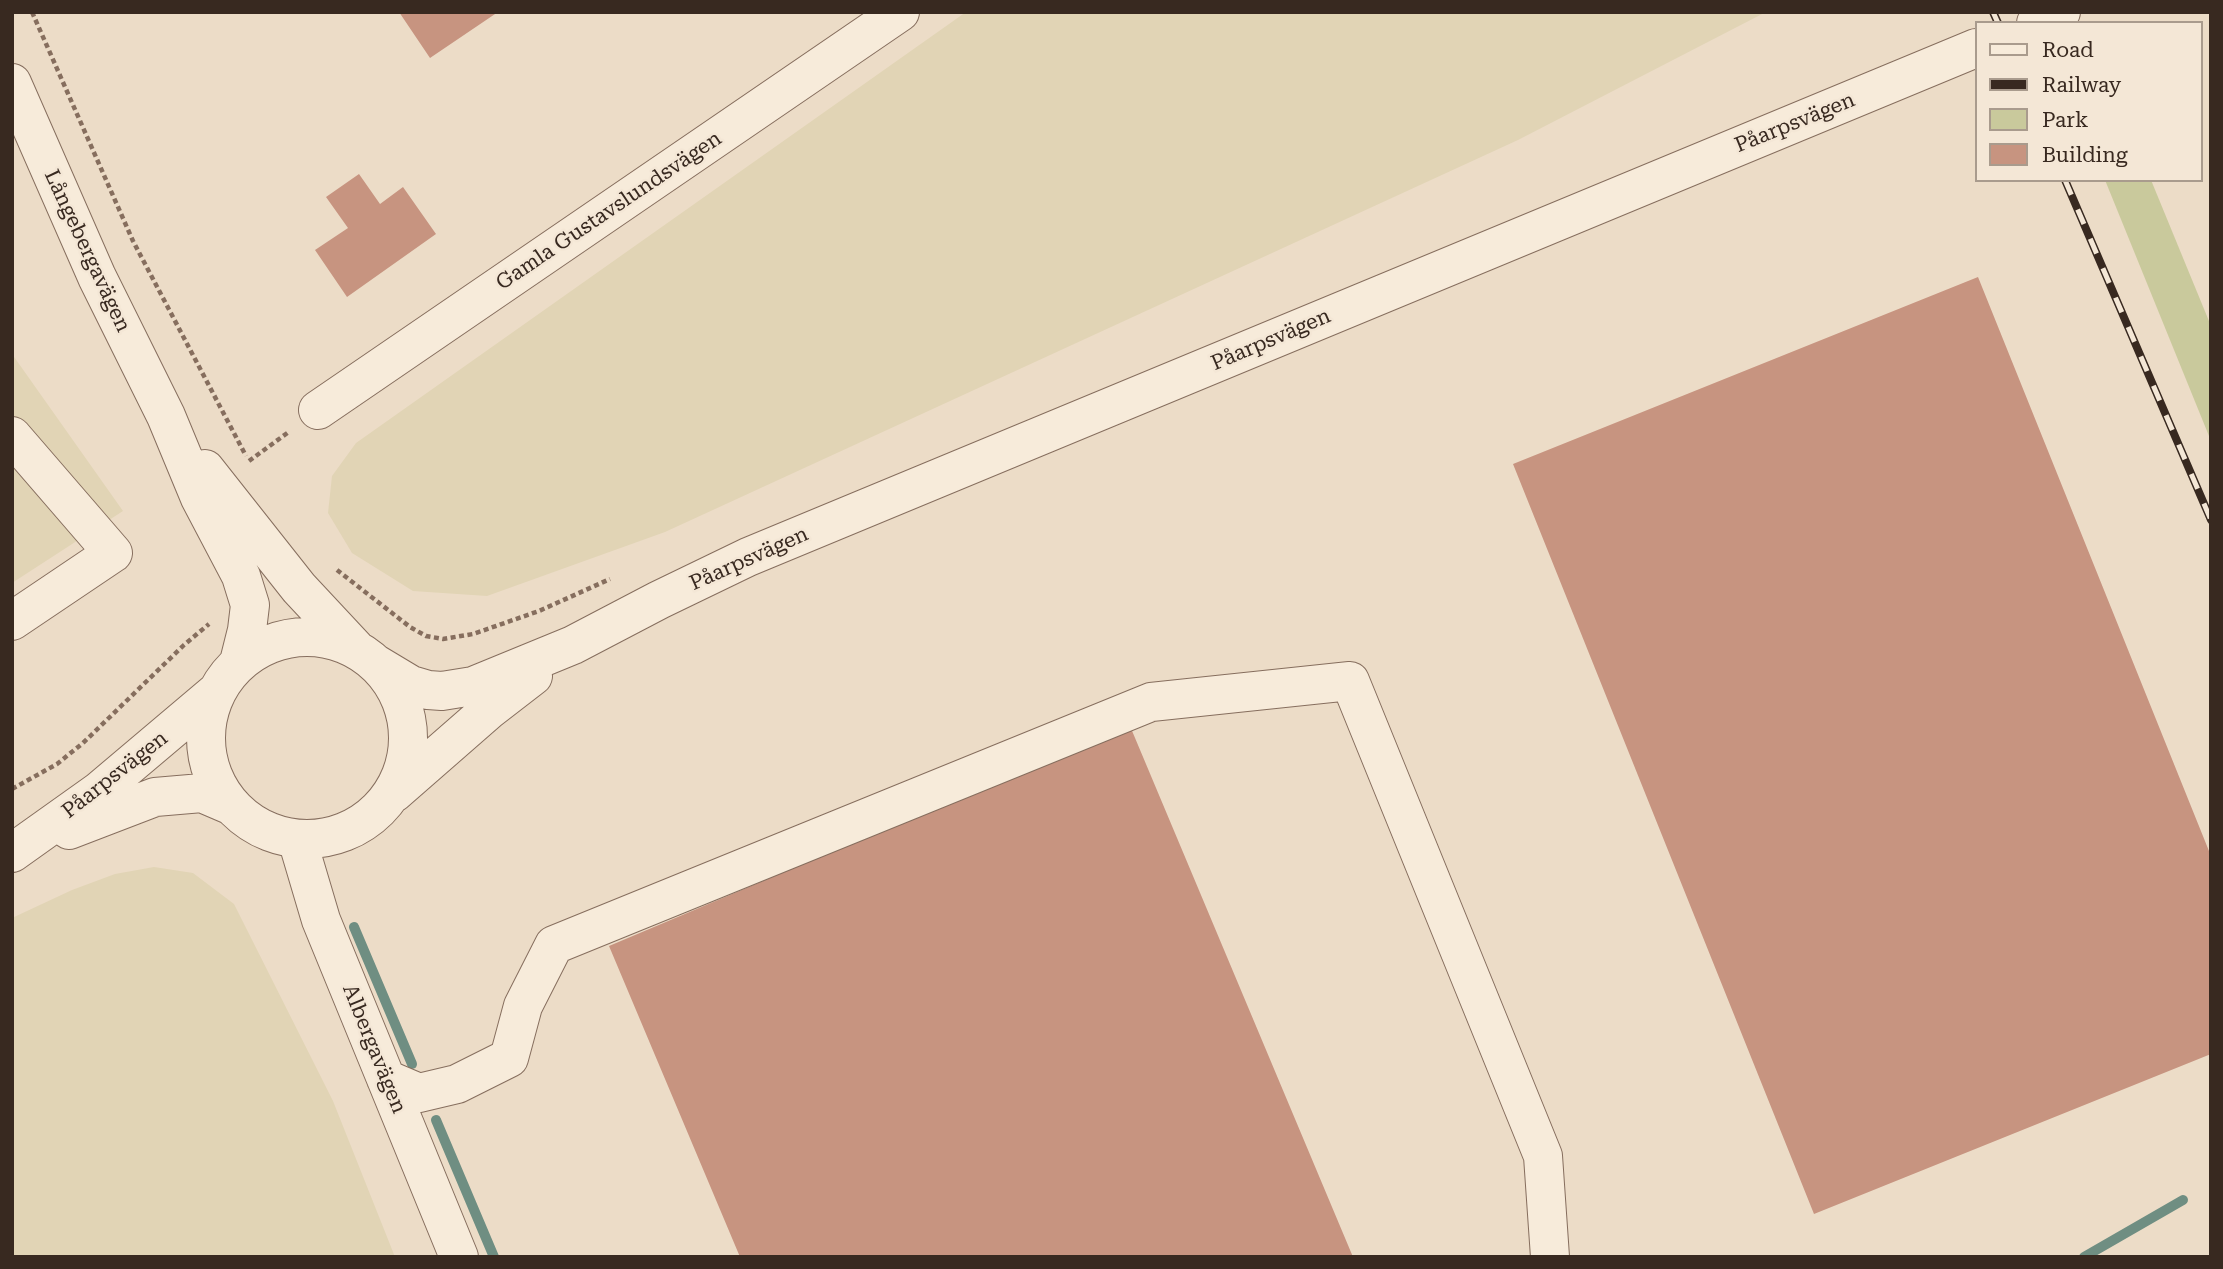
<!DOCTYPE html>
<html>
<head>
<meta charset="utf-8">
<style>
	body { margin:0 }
	#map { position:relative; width:2223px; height:1269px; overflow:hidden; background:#ecdcc7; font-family:"Roboto Serif",serif }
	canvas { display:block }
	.frame { position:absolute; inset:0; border:14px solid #382920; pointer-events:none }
	.legend { position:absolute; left:1975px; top:21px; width:228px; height:161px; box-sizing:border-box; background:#f4e7d6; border:2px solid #a99b8d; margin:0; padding:9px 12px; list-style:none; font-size:21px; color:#382920 }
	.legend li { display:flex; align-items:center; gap:14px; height:35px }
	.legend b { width:35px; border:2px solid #a99b8d }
</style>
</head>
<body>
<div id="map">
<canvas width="2223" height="1269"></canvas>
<div class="frame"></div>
<ul class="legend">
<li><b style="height:9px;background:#f7ebda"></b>Road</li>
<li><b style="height:9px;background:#382920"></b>Railway</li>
<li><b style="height:19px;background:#c9c99c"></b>Park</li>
<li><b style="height:19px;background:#c79480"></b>Building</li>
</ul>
</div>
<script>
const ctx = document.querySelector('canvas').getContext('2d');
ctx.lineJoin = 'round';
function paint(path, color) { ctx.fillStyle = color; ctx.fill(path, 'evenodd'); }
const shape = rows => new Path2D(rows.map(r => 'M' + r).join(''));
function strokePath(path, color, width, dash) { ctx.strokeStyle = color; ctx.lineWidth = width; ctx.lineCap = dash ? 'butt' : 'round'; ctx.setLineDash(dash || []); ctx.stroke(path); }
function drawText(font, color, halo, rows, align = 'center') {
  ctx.font = font + ' "Roboto Serif",serif'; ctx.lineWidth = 5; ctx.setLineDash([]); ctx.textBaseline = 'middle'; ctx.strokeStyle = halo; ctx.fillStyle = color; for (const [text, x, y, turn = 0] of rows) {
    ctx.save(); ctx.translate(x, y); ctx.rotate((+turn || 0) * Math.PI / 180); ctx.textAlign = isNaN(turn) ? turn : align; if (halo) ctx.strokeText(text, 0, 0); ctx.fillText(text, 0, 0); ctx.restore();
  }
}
paint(shape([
	[966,12,1766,12,1518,140,665,532,487,596,413,591,352,553,328,513,332,476,356,443],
	[12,354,123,511,12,583],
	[154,867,193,873,234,904,333,1101,395,1257,12,1257,12,918,72,890,115,874]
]), '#e1d4b5');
paint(shape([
	[2105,180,2151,180,2211,326,2211,441]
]), '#c9c99c');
strokePath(shape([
	[354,927,412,1064],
	[436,1120,494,1257],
	[2084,1257,2183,1200]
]), '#6f8e82', 10);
paint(shape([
	[399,12,498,12,430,58],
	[359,174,380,204,403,187,436,234,347,297,315,250,348,228,326,197],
	[1978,277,2211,856,2211,1054,1814,1214,1513,464],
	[1130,726,1353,1257,740,1257,609,946]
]), '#c79480');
const minor = shape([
	[2036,23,2061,12],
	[12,83,97,277,166,416,200,498,241,576,250,605,247,630,239,662],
	[318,410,900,12],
	[12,436,113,553,12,621],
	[205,469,299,588,355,648],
	'206 738a101 101 0 1 1 202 0a101 101 0 1 1-202 0Z',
	[376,664,411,685,428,690,442,691,473,686,573,645,659,600,748,557,1976,48],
	[394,793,489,710,533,676],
	[69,830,155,797,202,793,230,805],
	[297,839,321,920,459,1257],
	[12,853,99,791,215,693],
	[386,1079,419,1093,457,1084,509,1058,523,1006,554,945,1151,702,1350,681,1543,1156,1550,1257]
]);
strokePath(minor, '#866e5e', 40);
strokePath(shape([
	[32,12,133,241,246,456],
	[249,461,290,431],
	[337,570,410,627,426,636,443,639,473,634,539,611,610,579],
	[12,789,57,764,83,743,184,645,209,624]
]), '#866e5e', 4.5, [5, 3.5]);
strokePath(minor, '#f7ebda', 38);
const rail = shape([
	[1993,12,1998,23],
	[2065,180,2211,520]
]);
strokePath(rail, '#382920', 8);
strokePath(rail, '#f4e7d6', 5, [16]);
drawText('21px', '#382920', '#f4e7d6', [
	["Påarpsvägen",1795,123,-22],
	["Gamla Gustavslundsvägen",609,211,-34],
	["Långebergavägen",87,251,65],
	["Påarpsvägen",1271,340,-23],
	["Påarpsvägen",749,559,-24],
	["Påarpsvägen",115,775,-38],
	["Albergavägen",374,1049,68]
]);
</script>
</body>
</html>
